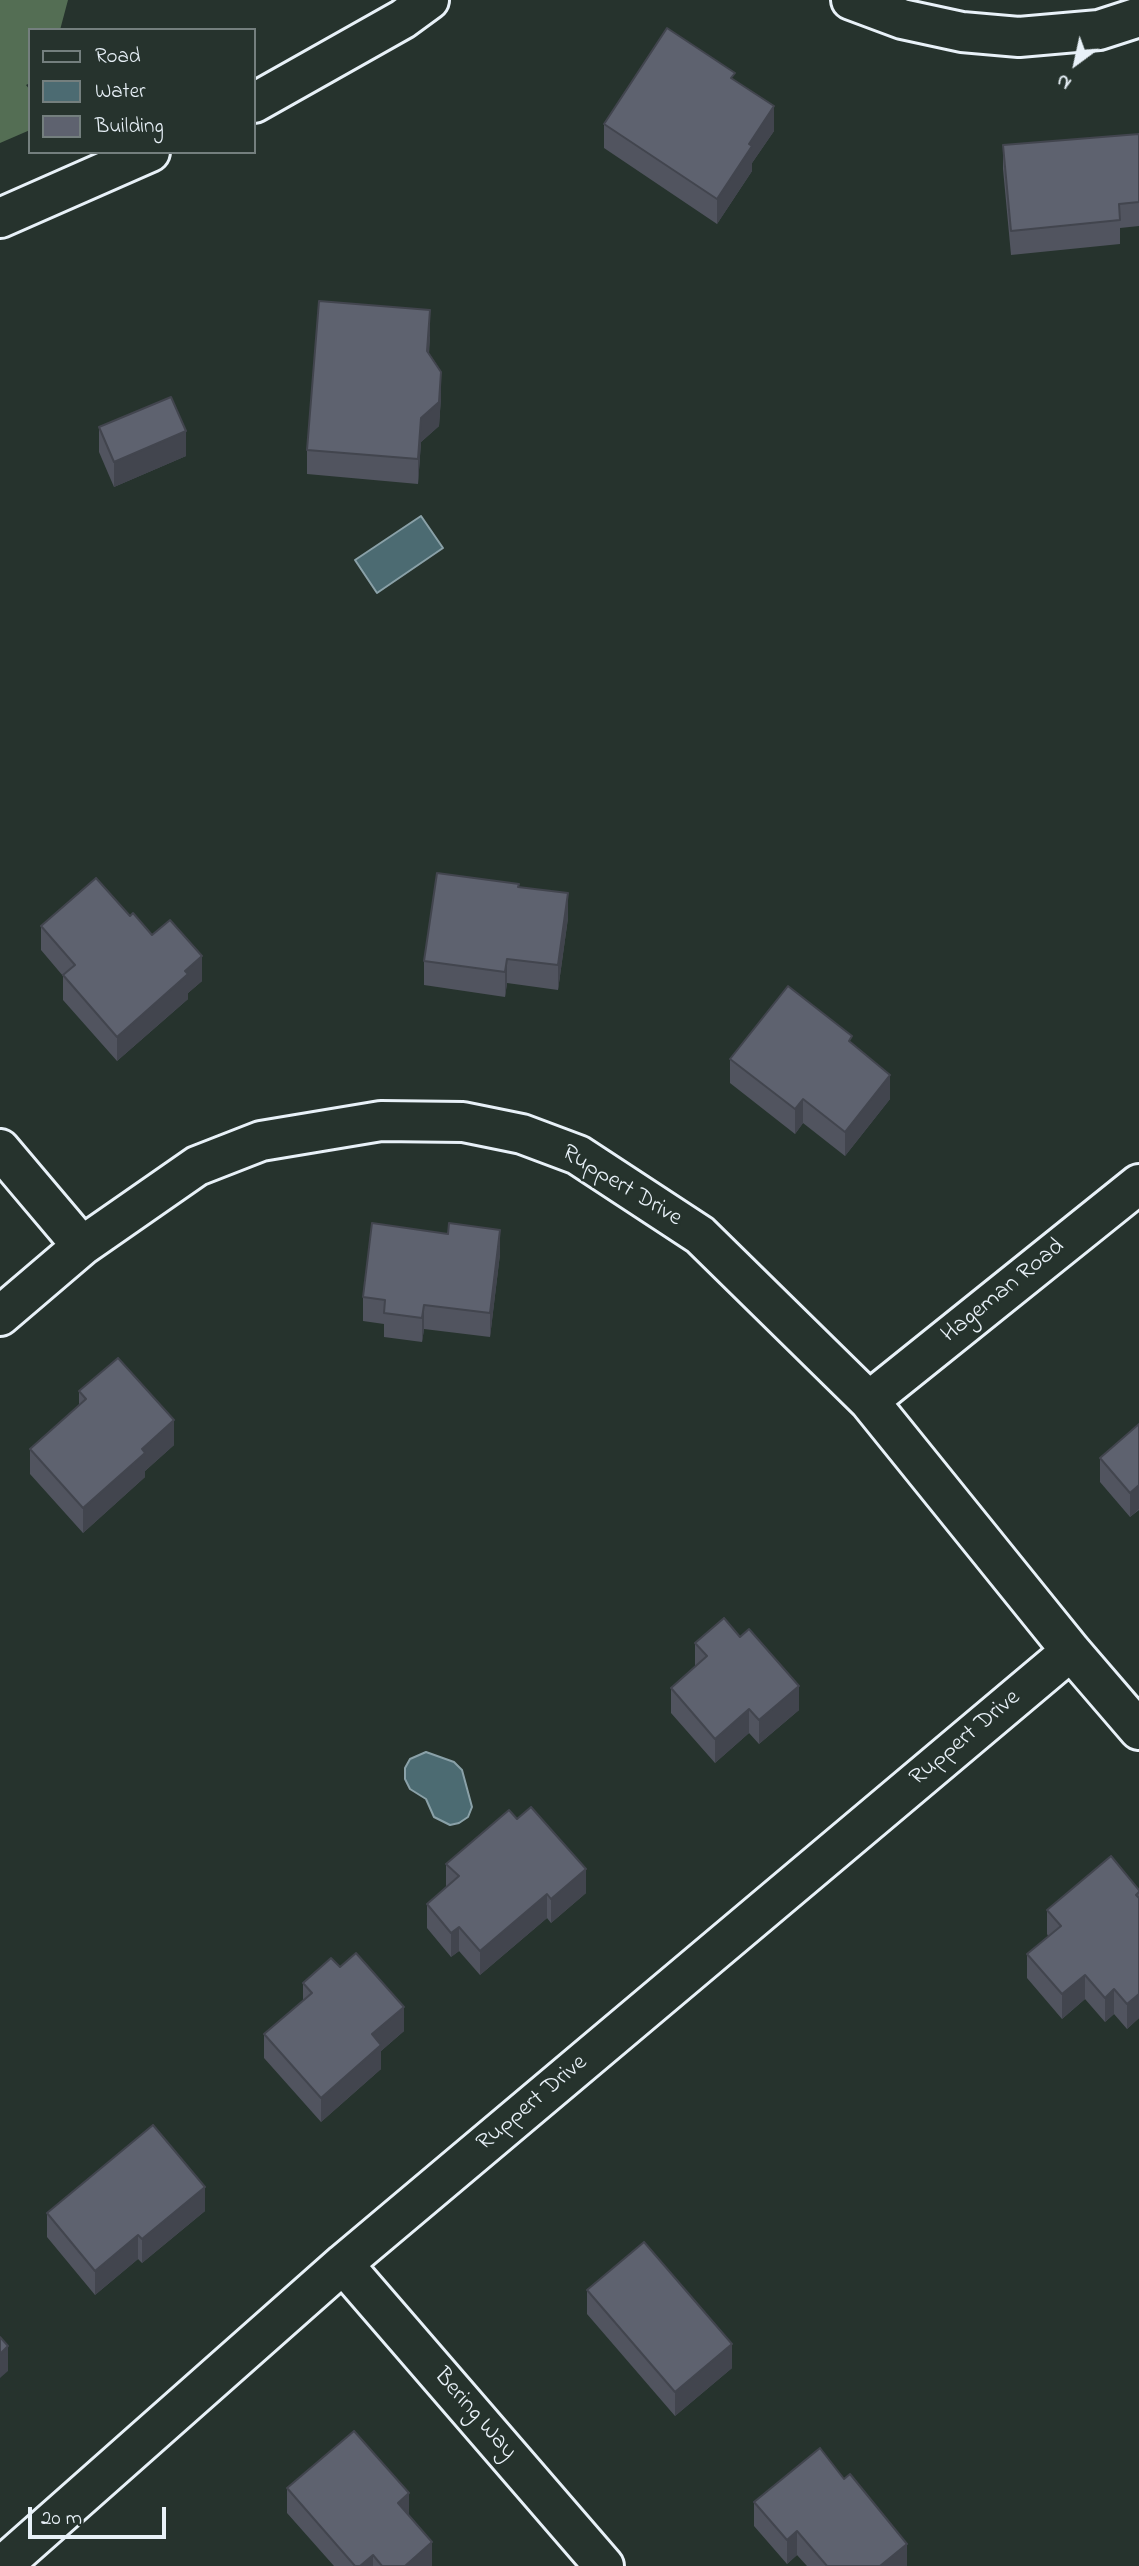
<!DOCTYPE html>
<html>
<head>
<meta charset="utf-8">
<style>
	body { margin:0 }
	#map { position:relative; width:1139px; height:2566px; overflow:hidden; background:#26332d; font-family:"Indie Flower",sans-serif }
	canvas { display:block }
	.legend { position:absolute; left:28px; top:28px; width:228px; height:126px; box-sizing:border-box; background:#26332d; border:2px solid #747f7e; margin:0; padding:9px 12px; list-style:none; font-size:21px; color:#e8f1f8 }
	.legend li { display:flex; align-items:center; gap:14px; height:35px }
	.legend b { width:35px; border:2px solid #747f7e }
	.north { position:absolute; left:1041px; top:28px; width:70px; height:70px; -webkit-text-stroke:5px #26332d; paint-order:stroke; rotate:213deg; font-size:19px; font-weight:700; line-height:28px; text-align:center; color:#e8f1f8 }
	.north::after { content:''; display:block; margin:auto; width:24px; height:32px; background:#e8f1f8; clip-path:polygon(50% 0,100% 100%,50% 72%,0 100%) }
	.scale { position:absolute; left:28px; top:2507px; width:138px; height:32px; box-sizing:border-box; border:4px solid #e8f1f8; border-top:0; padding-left:9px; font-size:21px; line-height:24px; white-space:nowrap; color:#e8f1f8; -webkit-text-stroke:5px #26332d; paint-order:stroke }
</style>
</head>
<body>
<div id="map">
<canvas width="1139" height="2566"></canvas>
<ul class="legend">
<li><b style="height:9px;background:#26332d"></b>Road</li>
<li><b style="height:19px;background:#4c6b72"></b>Water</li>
<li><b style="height:19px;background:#5e626f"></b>Building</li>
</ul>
<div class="north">N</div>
<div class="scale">20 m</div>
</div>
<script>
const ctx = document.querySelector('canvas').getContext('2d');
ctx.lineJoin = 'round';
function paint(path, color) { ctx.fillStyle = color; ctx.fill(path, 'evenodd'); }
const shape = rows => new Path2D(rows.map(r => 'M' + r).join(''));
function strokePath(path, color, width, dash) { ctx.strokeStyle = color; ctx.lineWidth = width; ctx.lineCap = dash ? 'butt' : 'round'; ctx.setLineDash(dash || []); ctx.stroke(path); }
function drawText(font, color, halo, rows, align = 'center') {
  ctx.font = font + ' "Indie Flower",sans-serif'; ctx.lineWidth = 5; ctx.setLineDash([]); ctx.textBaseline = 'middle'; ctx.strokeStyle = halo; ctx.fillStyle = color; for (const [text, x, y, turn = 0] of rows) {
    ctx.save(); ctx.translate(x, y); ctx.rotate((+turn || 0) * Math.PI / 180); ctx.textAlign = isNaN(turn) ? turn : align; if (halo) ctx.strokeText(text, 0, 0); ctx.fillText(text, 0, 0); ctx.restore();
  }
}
paint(shape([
	[0,0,68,0,60,30,30,30,30,83,26,85,30,90,30,130,0,143]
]), '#546e54');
const water = shape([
	[421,516,443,548,377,593,355,560,421,516],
	[426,1752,454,1762,462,1770,472,1807,468,1817,459,1823,450,1825,434,1817,426,1799,410,1789,405,1779,405,1768,410,1759,426,1752]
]);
paint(water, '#4c6b72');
strokePath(water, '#8aa1a8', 2);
const street = shape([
	[851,0,902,19,962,32,1019,37,1099,30,1139,17],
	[0,1149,82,1246],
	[0,1316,82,1246,197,1166,261,1141,381,1121,463,1122,522,1134,578,1155,700,1235,869,1401,1071,1651,1139,1730],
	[869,1401,1139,1184],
	[343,2264,604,2566],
	[2,2566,343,2264,1071,1651]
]);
const secondary = shape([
	[254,103,403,19,429,0],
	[0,218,150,152]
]);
strokePath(street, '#e8f1f8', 44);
strokePath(secondary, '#e8f1f8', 44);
strokePath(street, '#26332d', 38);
strokePath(secondary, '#26332d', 38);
paint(shape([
	[735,80,774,131,752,163,752,171,717,224,604,148,604,124],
	[1139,134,1139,226,1120,228,1120,244,1011,255,1003,169,1003,145],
	[430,335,429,354,441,397,439,426,421,442,418,484,307,474,307,450],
	[99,427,186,456,114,487,99,452],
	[519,887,568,918,558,990,507,983,505,997,424,985,424,961],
	[130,916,152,935,202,981,188,993,188,999,117,1061,63,1000,63,976,41,950,41,926],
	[852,1044,890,1099,845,1156,803,1123,795,1134,730,1083,730,1059],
	[500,1254,490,1337,424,1329,422,1342,384,1337,384,1324,363,1321,363,1297],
	[79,1391,174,1445,145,1471,145,1477,83,1533,30,1474,30,1449,79,1405],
	[1139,1424,1139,1510,1130,1517,1100,1482,1100,1458],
	[695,1643,799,1710,759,1744,749,1733,715,1763,671,1713,671,1688,695,1667],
	[446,1864,586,1893,551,1923,547,1918,480,1975,459,1951,451,1957,427,1928,427,1904,446,1887],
	[1139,1890,1139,2018,1127,2029,1114,2014,1105,2022,1085,1999,1062,2019,1027,1978,1027,1954,1048,1936,1047,1934,1047,1910],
	[303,1983,404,2031,381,2051,381,2069,321,2122,264,2058,264,2034,303,2001],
	[205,2211,142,2263,138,2259,95,2295,47,2237,47,2213],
	[587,2290,732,2368,675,2416,587,2314],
	[844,2479,907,2566,807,2566,797,2555,787,2564,754,2526,754,2502],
	[287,2488,432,2566,334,2566,287,2513]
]), '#51545f');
paint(shape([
	[774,106,774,131,752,163,752,171,717,224,717,199,749,144],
	[430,310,430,335,427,375,427,351],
	[441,372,441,397,439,426,421,442,418,484,418,459,421,418],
	[186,431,186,456,114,487,114,462],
	[568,893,568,918,558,990,558,965],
	[202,956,202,981,188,993,188,999,117,1061,117,1037,185,971],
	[507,959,507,983,505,997,505,972],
	[890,1075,890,1099,845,1156,845,1132],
	[803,1099,803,1123,795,1134,795,1109],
	[500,1230,500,1254,490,1337,490,1313],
	[424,1305,424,1329,422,1342,422,1318],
	[174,1420,174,1445,145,1471,145,1477,83,1533,83,1508,142,1449],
	[1139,1485,1139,1509,1130,1517,1130,1493],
	[799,1686,799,1710,759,1744,759,1720],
	[749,1709,749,1733,715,1763,715,1739],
	[586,1869,586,1893,551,1923,551,1899],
	[547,1894,547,1918,480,1975,480,1951],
	[459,1927,459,1951,451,1957,451,1933],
	[1085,1975,1085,1999,1062,2019,1062,1994],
	[1114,1989,1114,2014,1105,2022,1105,1998],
	[1139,1994,1139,2018,1127,2029,1127,2004],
	[404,2007,404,2031,381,2051,381,2069,321,2122,321,2098,372,2034],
	[205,2187,205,2211,142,2263,142,2239],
	[138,2235,138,2259,95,2295,95,2271],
	[732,2344,732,2368,675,2416,675,2392],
	[8,2346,8,2371,0,2378,0,2354],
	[409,2493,409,2518,398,2503],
	[797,2531,797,2555,787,2564,787,2540],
	[432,2542,432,2566,405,2566],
	[907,2544,907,2566,880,2566],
	[373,2555,373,2566,360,2566]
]), '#42454e');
const building = shape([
	[667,28,735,73,731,78,774,106,749,144,752,146,717,199,604,124,667,28],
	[1139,134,1139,202,1119,204,1120,220,1011,231,1003,145,1139,134],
	[319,301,430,310,427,351,441,372,439,402,421,418,418,459,307,450,319,301],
	[171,397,186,431,114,462,99,427,171,397],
	[437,873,519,884,518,887,568,893,558,965,507,959,505,972,424,961,437,873],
	[96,878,130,916,133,913,152,935,170,920,202,956,185,971,188,974,117,1037,63,975,75,965,41,926,96,878],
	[788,986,852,1036,849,1041,890,1075,845,1132,803,1099,795,1109,730,1059,788,986],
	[372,1223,448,1234,449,1223,500,1230,490,1313,424,1305,422,1318,384,1313,385,1300,363,1297,372,1223],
	[118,1358,174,1420,142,1449,145,1453,83,1508,30,1449,86,1399,79,1391,118,1358],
	[1139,1424,1139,1485,1130,1493,1100,1458,1139,1424],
	[724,1618,740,1637,749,1629,799,1686,759,1720,749,1709,715,1739,671,1688,707,1656,695,1643,724,1618],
	[531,1807,586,1869,551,1899,547,1894,480,1951,459,1927,451,1933,427,1904,459,1876,446,1864,509,1810,517,1819,531,1807],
	[1111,1856,1139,1890,1139,1892,1136,1895,1139,1898,1139,1994,1127,2004,1114,1989,1105,1998,1085,1975,1062,1994,1027,1954,1061,1926,1047,1910,1111,1856],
	[356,1953,404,2007,372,2034,381,2045,321,2098,264,2034,312,1993,303,1983,331,1958,340,1967,356,1953],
	[153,2125,205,2187,142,2239,138,2235,95,2271,47,2213,153,2125],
	[644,2242,732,2344,675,2392,587,2290,644,2242],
	[0,2337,8,2346,0,2354,0,2337],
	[354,2431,409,2493,398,2503,432,2542,405,2566,382,2566,373,2555,360,2566,355,2566,287,2488,354,2431],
	[820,2448,844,2479,850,2474,907,2544,880,2566,827,2566,797,2531,787,2540,754,2502,820,2448]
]);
paint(building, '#5e626f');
strokePath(building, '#42454e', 2);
drawText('24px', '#e8f1f8', '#26332d', [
	["Ruppert Drive",621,1187,31],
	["Hageman Road",1004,1292,-39],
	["Ruppert Drive",966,1739,-40],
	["Ruppert Drive",533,2104,-40],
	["Bering Way",474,2415,49]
]);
</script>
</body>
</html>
